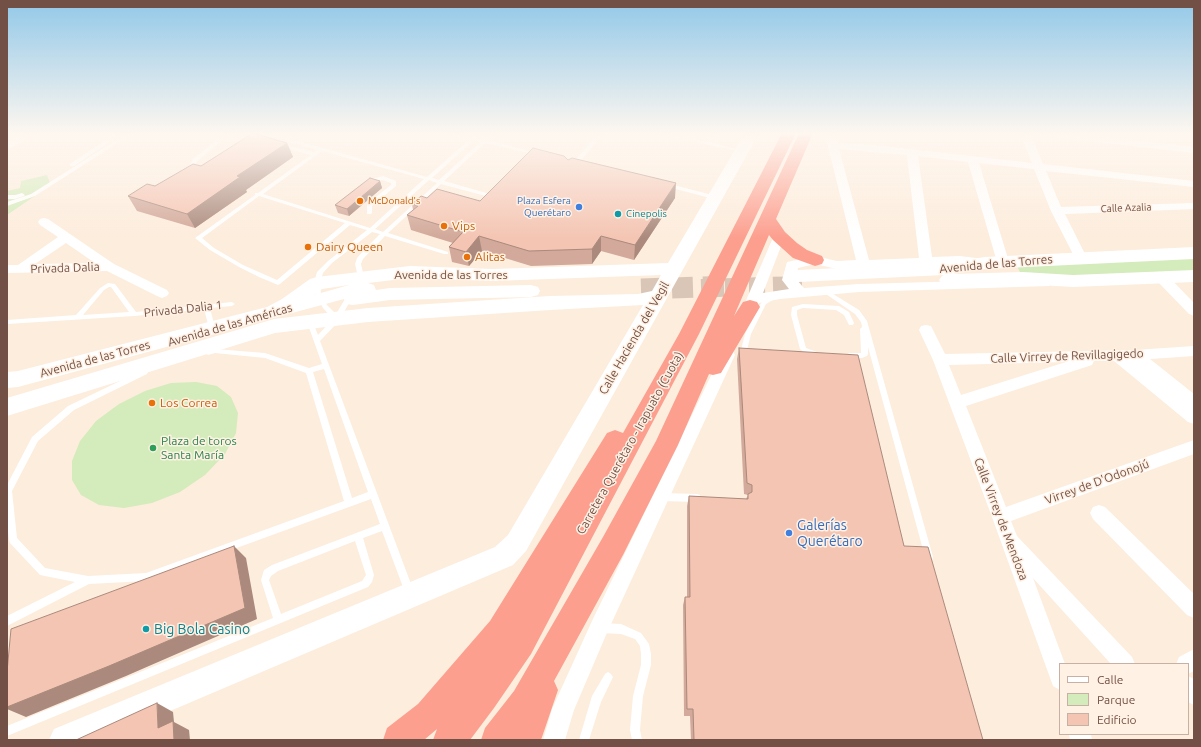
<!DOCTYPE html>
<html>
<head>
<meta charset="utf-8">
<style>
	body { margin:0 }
	#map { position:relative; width:1201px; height:747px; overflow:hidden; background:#fdeddd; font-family:Ubuntu,sans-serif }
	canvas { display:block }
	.frame { position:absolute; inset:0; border:8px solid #735045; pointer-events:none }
	.legend { position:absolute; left:1059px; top:663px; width:130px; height:72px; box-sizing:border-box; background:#fff1e4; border:1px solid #c7b1a4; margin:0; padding:5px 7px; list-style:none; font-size:12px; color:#735045 }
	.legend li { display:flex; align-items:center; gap:8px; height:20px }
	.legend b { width:20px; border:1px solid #c7b1a4 }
</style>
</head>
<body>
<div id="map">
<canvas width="1201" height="747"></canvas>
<div class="frame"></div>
<ul class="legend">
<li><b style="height:5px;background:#fff"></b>Calle</li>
<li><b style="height:11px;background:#d4ebbb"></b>Parque</li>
<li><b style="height:11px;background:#f4c5b3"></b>Edificio</li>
</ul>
</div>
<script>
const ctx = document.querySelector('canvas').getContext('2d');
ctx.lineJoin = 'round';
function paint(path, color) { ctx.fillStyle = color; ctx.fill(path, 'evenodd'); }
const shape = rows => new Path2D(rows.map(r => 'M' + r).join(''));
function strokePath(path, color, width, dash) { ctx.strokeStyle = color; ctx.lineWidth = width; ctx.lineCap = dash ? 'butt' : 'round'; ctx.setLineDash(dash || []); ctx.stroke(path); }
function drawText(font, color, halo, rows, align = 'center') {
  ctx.font = font + ' Ubuntu,sans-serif'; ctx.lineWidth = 3; ctx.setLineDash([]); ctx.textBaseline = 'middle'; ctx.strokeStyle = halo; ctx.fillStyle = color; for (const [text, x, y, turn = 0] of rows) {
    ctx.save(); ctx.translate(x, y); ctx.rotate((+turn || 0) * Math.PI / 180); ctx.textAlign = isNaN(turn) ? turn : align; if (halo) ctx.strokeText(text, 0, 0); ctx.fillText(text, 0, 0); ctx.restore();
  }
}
paint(shape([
	[47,175,51,185,7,215,7,191,20,188,21,181],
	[1194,253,1194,276,1023,278,1015,262],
	[196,382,217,386,231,397,238,413,236,433,225,454,205,475,180,492,152,503,124,508,99,505,81,495,72,480,72,461,80,441,96,421,119,404,145,391,171,383]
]), '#d4ebbb');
strokePath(shape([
	[701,287,802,284]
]), '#dac6b7', 16, [16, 8]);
strokePath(shape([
	[641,289,733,286]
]), '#dac6b7', 21, [21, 10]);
paint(shape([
	[117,133,122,133,74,166,70,166,70,164,117,133],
	[128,133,133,133,35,196,7,206,7,202,31,194,128,133],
	[226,133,231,133,197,161,195,167,198,169,198,171,194,171,190,168,189,167,193,159,226,133],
	[234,133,242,133,258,138,266,133,271,133,259,140,234,133],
	[293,133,298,133,290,139,427,177,470,139,450,133,458,133,472,137,476,133,481,133,477,138,483,139,490,133,495,133,488,140,539,154,537,155,485,143,444,181,497,196,497,198,493,198,441,184,388,233,448,252,448,254,444,254,385,236,363,259,361,264,364,277,361,281,357,281,356,280,358,277,355,264,357,258,365,249,380,234,372,232,332,263,323,273,320,283,321,294,327,305,336,314,348,294,350,294,353,296,339,321,320,341,414,592,412,595,409,596,406,595,382,531,363,538,374,575,372,582,368,587,7,736,7,726,273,618,261,580,264,570,272,565,380,524,371,499,146,581,89,584,7,626,7,616,75,582,40,575,10,543,9,540,7,522,7,485,32,437,68,406,143,370,147,370,148,372,147,374,74,410,38,441,12,491,17,538,45,568,88,576,146,573,344,501,306,373,265,358,215,353,208,355,205,353,206,351,215,349,265,353,309,368,322,364,307,322,310,320,312,320,318,335,333,319,323,308,315,294,314,283,317,272,328,261,367,230,350,225,280,284,278,285,259,277,239,267,210,250,195,238,255,195,255,193,258,193,311,155,279,146,279,144,314,152,318,150,286,141,286,137,293,133],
	[474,140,481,142,439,180,432,178,474,140],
	[322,151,424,179,370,228,263,194,322,151],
	[429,180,437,183,383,232,375,229,429,180],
	[259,196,345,223,277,280,243,265,214,248,202,238,259,196],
	[324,369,368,492,352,498,313,372,324,369],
	[355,541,366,575,362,581,281,614,269,580,271,576,278,571,355,541],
	[599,133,604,133,575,167,571,167,571,165,599,133],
	[658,133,666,133,706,142,712,133,716,133,710,142,744,151,742,152,660,134,658,133],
	[383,176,396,181,396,186,372,206,372,213,371,214,367,214,367,204,391,185,391,183,383,180,375,181,370,185,366,185,365,184,371,179,383,176],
	[666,183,716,196,717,197,714,199,664,186,663,185,666,183],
	[22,193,25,195,24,196,15,199,7,199,7,195,15,195,22,193],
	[108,283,115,284,136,312,232,302,235,304,232,306,210,308,215,328,212,330,209,328,204,309,134,316,7,324,7,320,76,315,100,288,108,283],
	[109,287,111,287,129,312,83,315,104,290,109,287],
	[825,289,859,310,867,321,933,557,932,560,929,561,926,560,925,557,868,347,868,354,867,356,862,358,849,359,846,356,849,353,861,353,860,329,862,327,861,322,855,314,823,292,822,291,823,290,825,289],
	[771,296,773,296,776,298,766,304,751,334,747,350,746,352,742,352,741,350,745,334,761,303,771,296],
	[803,304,839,306,849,312,854,323,853,325,849,325,844,315,836,310,803,308,797,310,797,315,806,348,817,352,818,354,815,357,806,354,800,349,791,315,792,307,803,304],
	[662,493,697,494,700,495,701,498,700,501,697,502,662,501,659,500,658,497,659,494,662,493],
	[601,623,621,624,641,633,649,644,651,654,651,665,643,696,640,730,642,740,632,740,630,730,633,696,641,665,641,654,640,646,635,639,621,634,601,633,598,631,596,628,598,625,601,623],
	[608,672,611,674,613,677,601,702,589,740,579,740,592,696,605,674,608,672]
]), '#fff');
paint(shape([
	[25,133,37,133,7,150,7,143,25,133],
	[828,133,838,133,838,143,872,145,1032,163,1020,133,1030,133,1043,164,1194,181,1194,187,1046,171,1061,207,1194,203,1194,209,1065,214,1087,258,1085,261,1081,262,1077,261,1075,258,1051,211,1034,169,979,163,1009,262,1008,265,1003,266,998,265,997,262,968,162,918,156,932,257,960,256,984,259,989,260,990,263,989,266,984,267,960,264,837,269,815,264,798,268,796,279,804,288,859,284,1044,279,1049,280,1051,283,1049,286,859,292,780,299,759,303,750,322,745,324,740,322,738,319,775,233,783,233,785,236,763,293,789,289,782,280,787,262,815,256,837,261,856,260,828,146,828,133],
	[839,149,907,155,919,258,869,260,839,149],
	[1041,133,1072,133,1194,147,1194,153,1046,136,1041,133],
	[44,218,48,219,114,264,167,290,169,293,167,296,162,298,157,296,107,271,7,273,7,265,18,265,58,237,40,225,38,222,40,219,44,218],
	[66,243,95,263,35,264,66,243],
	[1162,274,1167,275,1194,303,1194,316,1189,314,1157,281,1155,278,1157,275,1162,274],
	[926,325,931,326,945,354,1135,350,1194,346,1194,356,1150,359,1194,394,1194,424,1188,422,1114,361,1094,361,1092,365,966,406,1006,507,1194,440,1194,454,1011,521,1017,536,1132,657,1135,664,1111,664,1033,578,1065,664,1060,664,1060,690,1053,686,992,517,933,360,919,330,921,326,926,325],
	[1066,362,961,395,949,365,1066,362],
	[728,350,733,351,735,355,606,635,574,710,565,740,543,740,552,709,592,621,721,355,723,351,728,350],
	[1099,505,1105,507,1194,594,1194,618,1187,615,1093,519,1090,513,1093,507,1099,505],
	[1194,649,1194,671,1188,674,1188,664,1176,664,1179,657,1194,649],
	[1188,676,1194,679,1194,705,1188,702,1188,676],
	[1069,734,1091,734,1092,740,1070,740,1069,734]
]), '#fff');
paint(shape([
	[745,133,759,133,526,551,513,565,102,740,49,740,54,729,495,547,508,535,643,305,550,310,368,322,275,333,7,416,7,398,274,319,368,308,550,296,638,294,652,291,661,275,493,281,410,278,368,283,374,285,376,290,390,288,531,285,538,287,540,291,538,295,531,297,390,300,353,305,346,304,344,299,18,387,7,388,7,372,18,371,267,307,282,299,310,279,317,277,410,266,493,269,668,263,745,133],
	[349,285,314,295,322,289,349,285],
	[1194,247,1194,259,985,269,952,274,1023,272,1073,275,1194,270,1194,282,1073,287,1023,284,948,286,942,284,939,280,942,276,944,275,798,282,792,280,789,276,792,272,798,270,945,263,985,257,1194,247]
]), '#fff');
paint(shape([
	[782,133,796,133,699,334,531,654,494,708,470,740,433,740,437,729,424,740,383,740,387,728,418,704,490,621,607,433,615,430,623,433,679,334,782,133],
	[799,133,813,133,776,219,785,232,797,243,807,250,822,256,824,260,822,264,815,266,793,258,773,240,769,235,734,316,743,302,750,300,757,302,760,307,721,373,713,375,709,374,678,445,623,555,554,681,558,690,541,740,481,740,485,728,514,691,603,537,656,441,799,133]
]), '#fc9f8f');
paint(shape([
	[287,143,293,157,246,190,247,192,195,228,137,211,128,196,155,186,201,166],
	[568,160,675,198,634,260,601,251,592,264,531,266,482,251,469,266,452,262,449,247,453,243,411,230,407,215,413,210,412,204,427,198,480,201],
	[380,181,382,188,349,216,338,213,335,205],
	[739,348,904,546,983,740,691,740,690,716,684,716,683,605,685,597,687,597,687,506,689,496,746,499,748,495,744,494,737,359]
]), '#d2a99a');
paint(shape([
	[287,143,293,157,246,190,247,192,195,228,187,214,237,176],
	[380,181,382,188,349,216,347,209],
	[676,183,675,198,634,260,635,245],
	[479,236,482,251,469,266,466,252],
	[601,236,601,251,592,264,592,249],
	[234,546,246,558,257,619,126,676,26,717,7,709,7,707],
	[157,703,173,712,174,722,189,730,190,740,174,740,158,728]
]), '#ab8a7d');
const building = shape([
	[253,133,287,143,237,176,240,177,187,214,128,196,147,184,155,186,193,164,201,166,253,133],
	[533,148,564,156,568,160,572,158,676,183,635,245,601,236,592,249,529,251,479,236,466,252,449,247,463,232,407,215,418,206,412,204,421,196,427,198,437,189,480,201,533,148],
	[370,178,380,181,347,209,335,205,370,178],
	[739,348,858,355,904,546,928,547,983,740,694,740,693,709,687,709,685,597,690,597,689,496,748,499,748,494,752,492,752,485,747,483,739,348],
	[234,546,245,608,109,666,7,707,7,672,11,629,234,546],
	[157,703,158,728,173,721,174,740,76,740,157,703]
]);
paint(building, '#f4c5b3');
strokePath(building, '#ab8a7d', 1);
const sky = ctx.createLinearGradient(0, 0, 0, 238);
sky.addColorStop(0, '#92c8e8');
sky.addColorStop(0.56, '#fef7f0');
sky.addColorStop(1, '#fef7f000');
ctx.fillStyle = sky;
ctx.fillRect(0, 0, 1201, 238);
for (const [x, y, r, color] of [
	[360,201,4,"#e8710a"],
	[579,207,4,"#3f7fe0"],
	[618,214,4,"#0f9aa8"],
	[444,226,4,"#e8710a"],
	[308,247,4,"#e8710a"],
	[467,257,4,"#e8710a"],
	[152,403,4,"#e8710a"],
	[153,448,4,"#2e9e5b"],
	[789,533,4,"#3f7fe0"],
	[146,629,4,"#0f9aa8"]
]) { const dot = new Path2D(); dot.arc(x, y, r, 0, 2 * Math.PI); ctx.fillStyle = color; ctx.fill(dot); strokePath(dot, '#fff1e4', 1.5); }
drawText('10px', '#c56008', '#fff1e4', [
	["McDonald's",368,201]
], 'left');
drawText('10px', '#366cbe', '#fff1e4', [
	["Plaza Esfera",571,201],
	["Querétaro",571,213]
], 'right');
drawText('10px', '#735045', '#fff1e4', [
	["Calle Azalia",1126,208,-2]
]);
drawText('10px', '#0d838f', '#fff1e4', [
	["Cinepolis",626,214]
], 'left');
drawText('12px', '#c56008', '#fff1e4', [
	["Vips",452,226],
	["Dairy Queen",316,247],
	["Alitas",475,257],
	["Los Correa",160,403]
], 'left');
drawText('12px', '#735045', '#fff1e4', [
	["Avenida de las Torres",996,264,-5],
	["Privada Dalia",65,268,-2],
	["Avenida de las Torres",451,275],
	["Privada Dalia 1",183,309,-6],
	["Avenida de las Américas",230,325,-16],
	["Calle Hacienda del Vegil",634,338,-60],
	["Calle Virrey de Revillagigedo",1067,356,-2],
	["Avenida de las Torres",95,359,-15],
	["Carretera Querétaro - Irapuato (Cuota)",630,443,-61],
	["Virrey de D'Odonojú",1097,482,-20],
	["Calle Virrey de Mendoza",1001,519,69]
]);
drawText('12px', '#27864d', '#fff1e4', [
	["Plaza de toros",161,441],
	["Santa María",161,455]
], 'left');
drawText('14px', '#366cbe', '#fff1e4', [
	["Galerías",797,525],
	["Querétaro",797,541]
], 'left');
drawText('14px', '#0d838f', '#fff1e4', [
	["Big Bola Casino",154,629]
], 'left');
</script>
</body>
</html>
